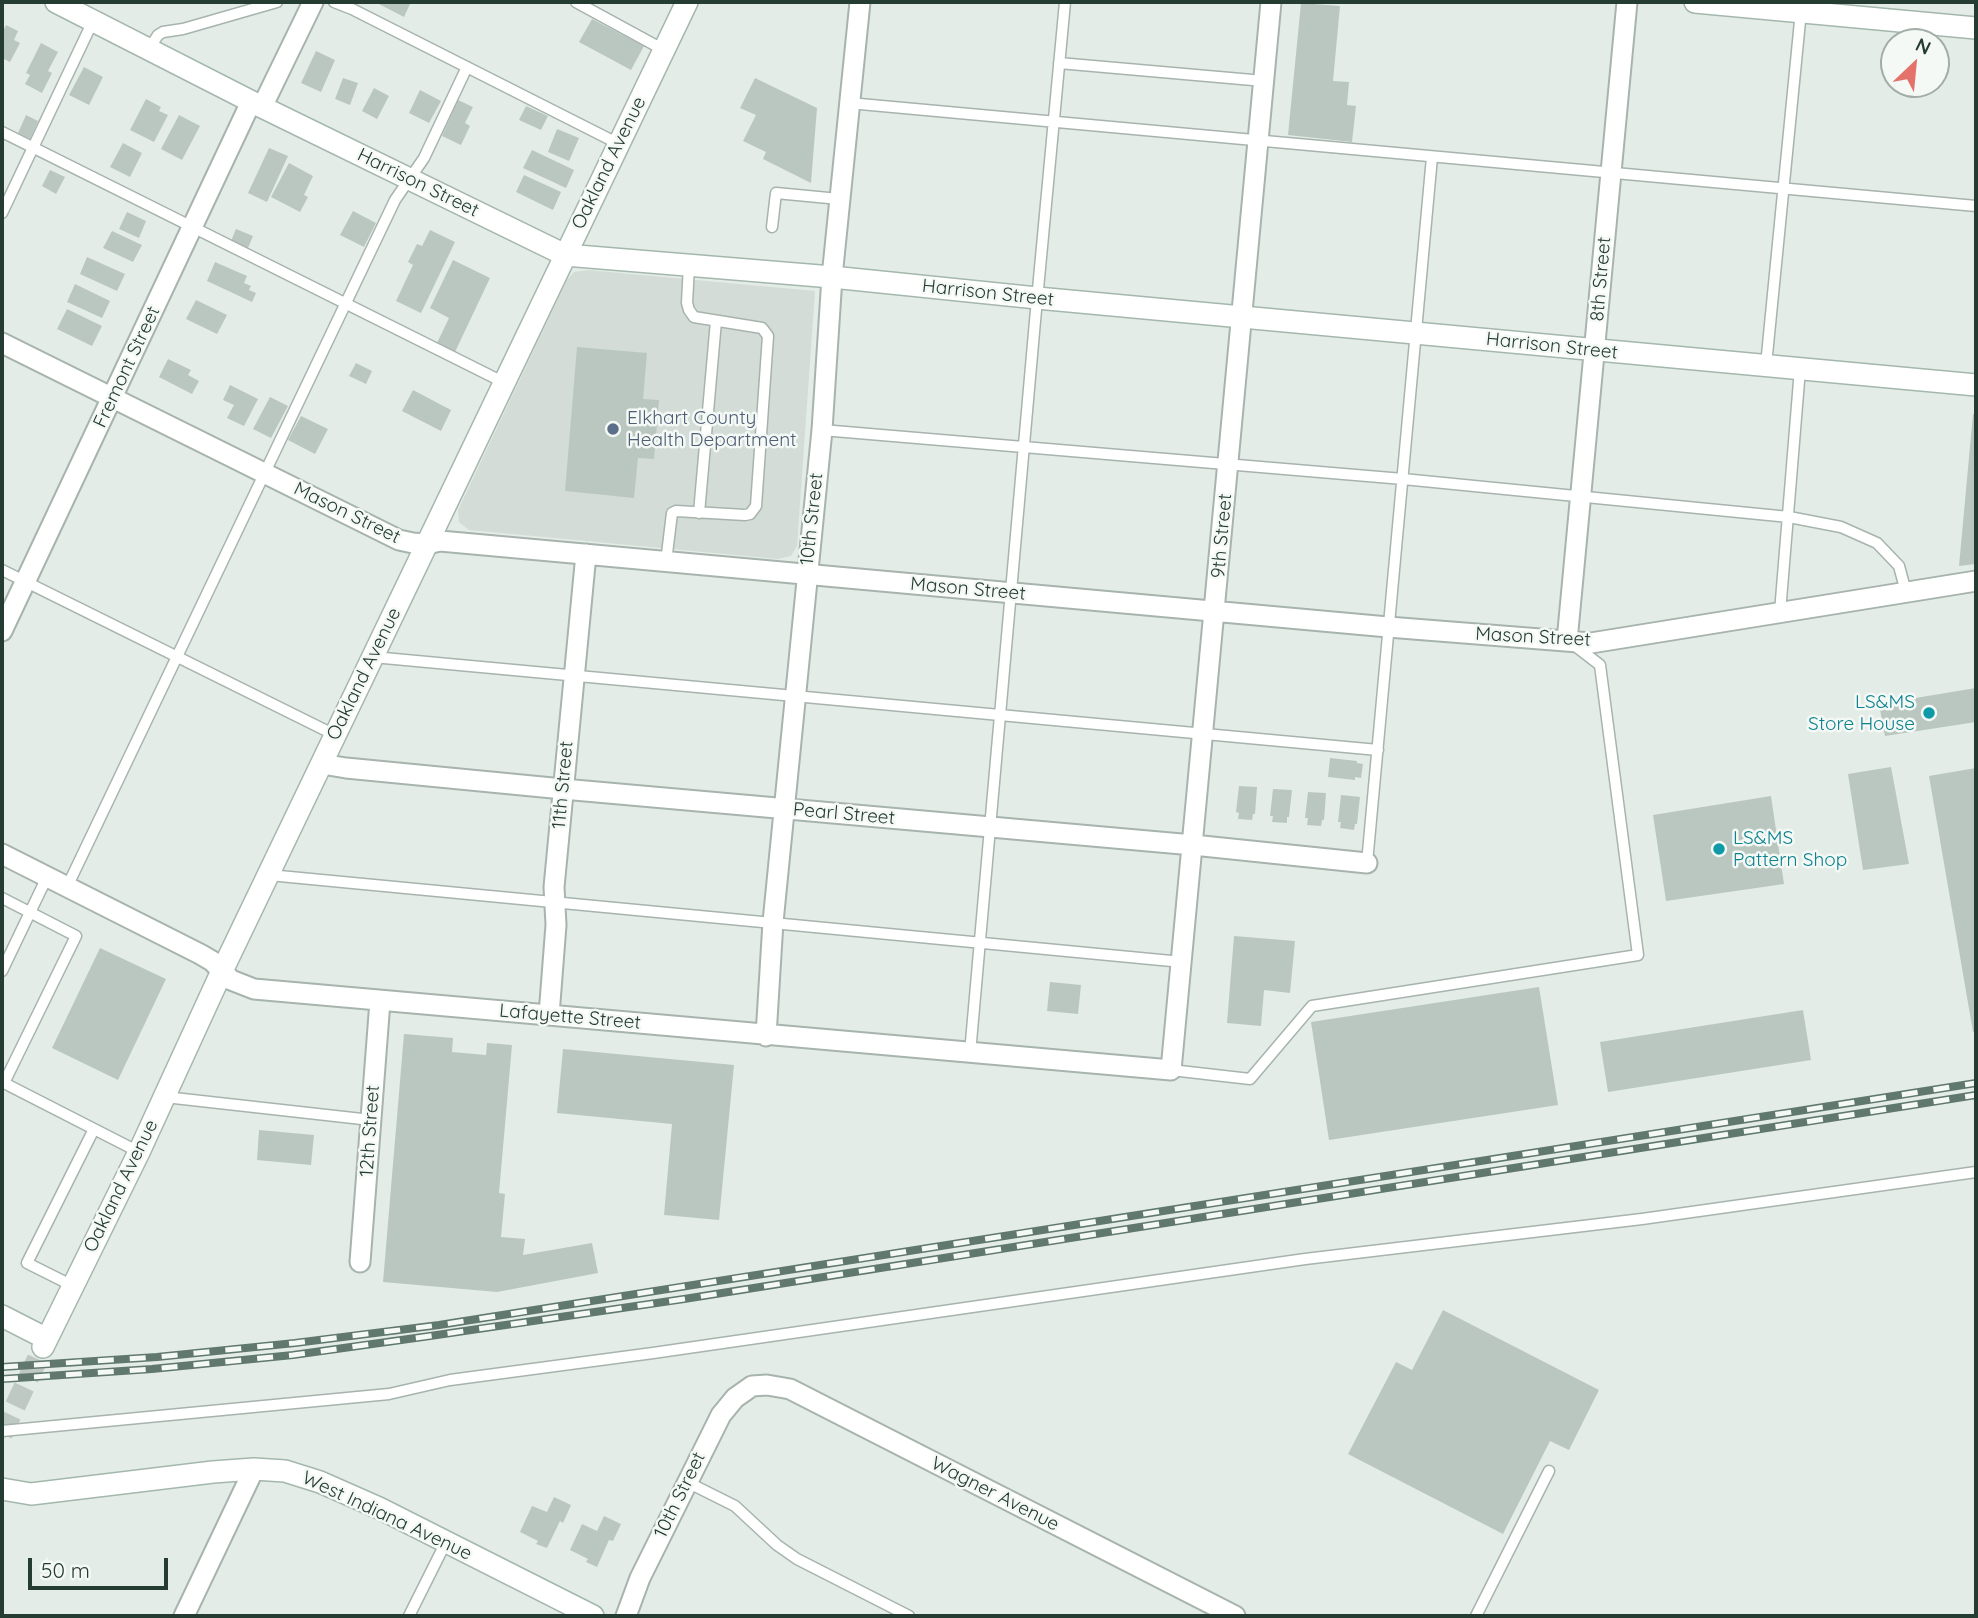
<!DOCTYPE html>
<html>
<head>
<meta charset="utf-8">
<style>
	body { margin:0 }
	#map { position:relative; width:1978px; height:1618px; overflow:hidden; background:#e4ece7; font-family:Quicksand,sans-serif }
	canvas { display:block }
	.frame { position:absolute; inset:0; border:4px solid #253c32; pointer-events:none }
	.north { position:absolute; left:1880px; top:28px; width:70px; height:70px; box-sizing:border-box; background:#f5f9f6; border:2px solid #a2ada8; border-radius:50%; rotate:26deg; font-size:19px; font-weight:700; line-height:28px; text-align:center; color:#253c32 }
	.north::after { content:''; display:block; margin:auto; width:24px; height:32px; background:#e4716a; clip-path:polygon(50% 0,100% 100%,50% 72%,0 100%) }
	.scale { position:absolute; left:28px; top:1558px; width:140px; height:32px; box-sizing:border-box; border:4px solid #253c32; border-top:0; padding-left:9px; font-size:21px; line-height:24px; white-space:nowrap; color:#253c32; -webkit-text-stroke:5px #f5f9f6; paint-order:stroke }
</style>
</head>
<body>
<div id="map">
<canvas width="1978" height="1618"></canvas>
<div class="frame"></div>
<div class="north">N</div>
<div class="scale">50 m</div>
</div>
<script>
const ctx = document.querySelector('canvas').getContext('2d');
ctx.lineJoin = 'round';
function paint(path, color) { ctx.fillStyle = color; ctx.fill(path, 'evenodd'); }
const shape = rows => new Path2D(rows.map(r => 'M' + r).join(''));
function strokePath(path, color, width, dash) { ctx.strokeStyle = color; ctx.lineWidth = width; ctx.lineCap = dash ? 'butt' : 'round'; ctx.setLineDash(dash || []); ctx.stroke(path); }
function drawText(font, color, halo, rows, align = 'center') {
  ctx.font = font + ' Quicksand,sans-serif'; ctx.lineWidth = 5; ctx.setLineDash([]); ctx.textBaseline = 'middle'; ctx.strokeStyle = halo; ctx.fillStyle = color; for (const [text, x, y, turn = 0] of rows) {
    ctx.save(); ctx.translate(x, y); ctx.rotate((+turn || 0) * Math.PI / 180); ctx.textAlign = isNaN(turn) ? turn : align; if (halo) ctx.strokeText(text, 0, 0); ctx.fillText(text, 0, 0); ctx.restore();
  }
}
paint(shape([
	[588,270,815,291,797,546,791,556,778,559,469,530,459,522,458,510,567,280,574,272]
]), '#d3dcd6');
paint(shape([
	[375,2,411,2,404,17],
	[1301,3,1340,6,1333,81,1349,82,1347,105,1356,106,1352,142,1288,135],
	[592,19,644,46,631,70,579,42],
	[6,25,18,31,14,40,20,43,10,62,2,58,2,33],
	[41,43,58,52,48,71,52,73,42,93,25,84,30,75,26,73],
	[316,51,335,60,321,92,301,83],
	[84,67,103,77,89,105,69,95],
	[343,78,358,83,350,105,335,99],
	[755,78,817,108,811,183,763,159,766,152,743,141,756,115,740,108],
	[374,88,389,96,377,119,362,111],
	[420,90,441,101,429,123,409,113],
	[146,99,161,107,159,111,168,115,154,142,130,130],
	[458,100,473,107,465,123,470,126,461,145,442,136],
	[526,106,548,116,541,130,519,120],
	[26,115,38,121,30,139,18,133],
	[179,115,200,126,182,160,161,149],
	[557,129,579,138,569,161,548,152],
	[123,143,142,153,130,177,110,167],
	[269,148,288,156,267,202,248,193],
	[532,150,574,170,566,188,523,168],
	[289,163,313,176,304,195,308,197,300,212,271,197],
	[50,170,65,177,56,194,42,186],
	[524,175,561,192,553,210,516,192],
	[353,211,376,223,364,247,340,235],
	[127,212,146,221,139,238,119,229],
	[236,229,253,236,248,248,231,241],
	[430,230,455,242,421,313,396,301,413,265,408,262,417,244,422,246],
	[112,231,142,245,133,262,103,248],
	[87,257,125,274,117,291,80,274],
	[453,260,490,278,455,352,437,343,449,318,430,308],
	[215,262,247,276,244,283,251,286,249,290,256,293,252,302,207,281],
	[75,284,110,301,102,318,67,302],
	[196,300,227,315,217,334,186,319],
	[67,309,102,326,92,346,57,329],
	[577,347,647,353,643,399,659,400,654,459,638,458,634,498,565,491],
	[168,359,191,370,188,375,199,381,192,394,159,377],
	[356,363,372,371,366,384,349,376],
	[230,385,258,399,244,426,227,418,234,405,223,400],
	[413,390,451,410,441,431,402,411],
	[270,397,288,406,271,438,253,429],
	[1973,414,1976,414,1976,564,1959,566],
	[301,416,328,429,315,454,288,440],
	[1976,688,1976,722,1885,736,1879,704],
	[1330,758,1357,761,1357,763,1363,764,1361,778,1355,777,1355,780,1328,777],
	[1891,767,1909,864,1863,870,1848,774],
	[1976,768,1976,1031,1973,1032,1929,776],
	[1239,786,1257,787,1255,814,1253,814,1252,820,1238,819,1239,813,1236,812],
	[1273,789,1292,790,1289,817,1287,817,1287,823,1272,822,1273,816,1270,816],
	[1308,792,1326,793,1324,820,1322,820,1321,826,1307,825,1308,818,1305,818],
	[1341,795,1360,797,1357,824,1355,824,1354,830,1340,828,1341,822,1338,822],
	[1771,796,1784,884,1666,901,1653,815],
	[1234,936,1295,941,1290,993,1264,990,1261,1026,1227,1023],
	[100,948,166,979,118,1080,52,1048],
	[1050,982,1081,985,1078,1014,1047,1011],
	[1539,987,1558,1105,1329,1140,1311,1022],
	[1803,1010,1811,1060,1608,1092,1600,1042],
	[404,1034,453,1038,452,1052,486,1055,487,1043,512,1045,499,1193,505,1194,501,1237,525,1239,523,1255,592,1243,598,1273,497,1292,383,1282],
	[563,1049,734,1065,719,1220,664,1215,672,1124,557,1113],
	[259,1130,314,1135,311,1165,257,1160],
	[1443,1310,1599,1390,1569,1450,1550,1441,1503,1534,1348,1454,1396,1362,1412,1370],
	[554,1497,571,1505,563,1523,560,1521,547,1548,536,1544,538,1541,520,1532,532,1506,547,1512],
	[604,1516,621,1524,613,1541,609,1540,597,1567,586,1562,588,1559,570,1550,582,1524,597,1531]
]), '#bac7c0');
strokePath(shape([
	[2,1434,43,1347]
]), '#bec9c3', 21, [21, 10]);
const lane = shape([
	[334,2,352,9,619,144],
	[576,2,664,50],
	[149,49,158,35,163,32,183,29,277,2],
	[1059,63,1264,81],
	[849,103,1976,206],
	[2,132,505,383],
	[2,213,93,21],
	[772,227,776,193,839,199],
	[1766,365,1801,11],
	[822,430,1403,479,1789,517,1841,527,1877,543,1899,566,1906,592],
	[699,513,716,321],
	[666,562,672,513,676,511,745,515,750,514,756,506,768,336,762,328,694,317,689,310,687,303,689,265],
	[2,570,335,735],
	[1780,612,1800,369],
	[373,657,1378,750],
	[1367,863,1432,157],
	[269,875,1182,962],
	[67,887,395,200,424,158,467,67],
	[2,898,76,936,4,1083],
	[2,971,47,877],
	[970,1053,1035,321,1065,2],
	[1171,1070,1250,1079,1312,1006,1638,955,1600,665,1574,645],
	[2,1082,139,1152],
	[165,1097,371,1120],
	[73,1286,27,1263,94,1129],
	[2,1431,389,1394,450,1380,653,1353,1305,1259,1642,1219,1976,1172],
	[687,1482,735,1506,777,1545,797,1559,909,1616],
	[409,1616,446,1542],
	[1476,1616,1549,1471]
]);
const street = shape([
	[262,107,313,2],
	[2,343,399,540,413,543,427,544,440,541,1388,627,1591,643,1976,581],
	[2,631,251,102],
	[1567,641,1627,2],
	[322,764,346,768,563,789,1193,845,1367,863],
	[2,854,200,954,212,961,231,980,254,989,1171,1070,1271,2],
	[549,1015,556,925,554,887,586,554],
	[766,1036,773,922,822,430,832,277,860,2],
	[360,1262,380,1001],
	[184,1616,254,1469],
	[626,1616,640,1578,721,1415,735,1398,752,1386,767,1385,790,1389,1235,1616]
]);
const secondary = shape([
	[56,2,262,107,565,255,832,277,1037,298,1976,385],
	[1695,2,1976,28],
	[2,1316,47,1339],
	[43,1347,139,1152,222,971,687,2],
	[2,1489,31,1494,213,1472,254,1469,285,1471,320,1482,379,1508,593,1616]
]);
strokePath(lane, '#a7b4ad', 13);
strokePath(street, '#a7b4ad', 23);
strokePath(secondary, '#a4b7ad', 24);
strokePath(lane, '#fff', 10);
strokePath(street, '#fff', 19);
strokePath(secondary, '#fff', 21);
const rail = shape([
	[2,1367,157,1357,295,1343,439,1325,1976,1083],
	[2,1379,152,1369,293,1355,430,1336,684,1299,1976,1095]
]);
strokePath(rail, '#60786d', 8);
strokePath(rail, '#f5f9f6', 5, [16]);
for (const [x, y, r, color] of [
	[613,429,7,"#5c6f8a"],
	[1929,713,7,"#0f9aa8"],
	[1719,849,7,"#0f9aa8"]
]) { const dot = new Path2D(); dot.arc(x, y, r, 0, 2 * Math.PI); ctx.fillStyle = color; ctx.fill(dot); strokePath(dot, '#f5f9f6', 2.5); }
drawText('19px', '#253c32', '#f5f9f6', [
	["Oakland Avenue",609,163,-64],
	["Harrison Street",418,183,26],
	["8th Street",1601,279,-85],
	["Harrison Street",988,293,6],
	["Harrison Street",1552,346,6],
	["Fremont Street",127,367,-65],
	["Mason Street",347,513,26],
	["10th Street",812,519,-84],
	["9th Street",1222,536,-85],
	["Mason Street",968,589,5],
	["Mason Street",1533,637,3],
	["Oakland Avenue",364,674,-64],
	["11th Street",563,785,-85],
	["Pearl Street",844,814,5],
	["Lafayette Street",570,1017,5],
	["12th Street",370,1131,-86],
	["Oakland Avenue",121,1186,-64],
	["Wagner Avenue",995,1494,27],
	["10th Street",680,1495,-64],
	["West Indiana Avenue",387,1516,25]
]);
drawText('19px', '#4e5e75', '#f5f9f6', [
	["Elkhart County",627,418],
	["Health Department",627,440]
], 'left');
drawText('19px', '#0d838f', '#f5f9f6', [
	["LS&MS",1915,702],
	["Store House",1915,724],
	["LS&MS",1733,838,"left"],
	["Pattern Shop",1733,860,"left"]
], 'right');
</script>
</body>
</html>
